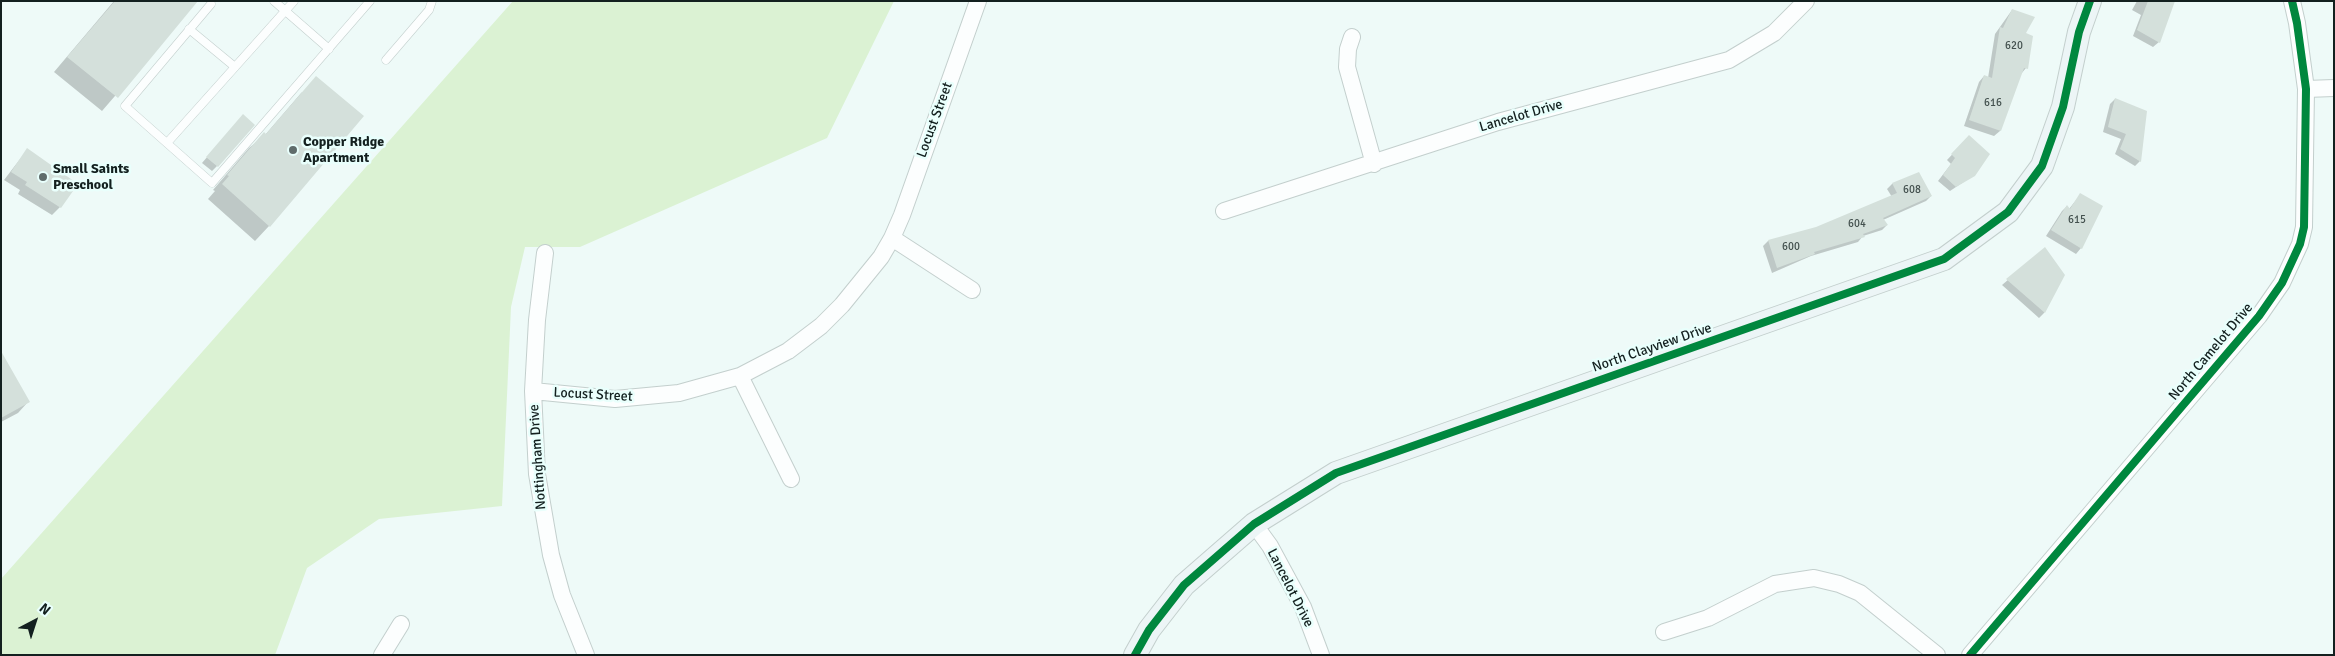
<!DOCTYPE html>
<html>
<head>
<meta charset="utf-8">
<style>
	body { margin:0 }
	#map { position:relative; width:2335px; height:656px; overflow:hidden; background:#eefaf8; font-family:Signika,sans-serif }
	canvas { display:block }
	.frame { position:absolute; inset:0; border:2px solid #13201f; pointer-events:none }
	.north { position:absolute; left:10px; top:596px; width:50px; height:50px; -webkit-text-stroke:4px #e9fffc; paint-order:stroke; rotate:40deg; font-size:14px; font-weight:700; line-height:20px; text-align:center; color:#13201f }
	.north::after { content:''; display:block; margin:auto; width:18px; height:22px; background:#13201f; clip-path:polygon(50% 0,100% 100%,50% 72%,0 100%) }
</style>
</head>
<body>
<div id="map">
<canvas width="2335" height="656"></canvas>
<div class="frame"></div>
<div class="north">N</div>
</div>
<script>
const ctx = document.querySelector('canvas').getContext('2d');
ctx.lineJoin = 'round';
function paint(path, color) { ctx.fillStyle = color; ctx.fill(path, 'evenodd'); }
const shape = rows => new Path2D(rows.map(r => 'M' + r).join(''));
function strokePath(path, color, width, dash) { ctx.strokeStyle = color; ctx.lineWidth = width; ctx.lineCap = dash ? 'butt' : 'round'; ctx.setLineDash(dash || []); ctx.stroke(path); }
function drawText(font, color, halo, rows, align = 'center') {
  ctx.font = font + ' Signika,sans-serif'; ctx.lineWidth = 5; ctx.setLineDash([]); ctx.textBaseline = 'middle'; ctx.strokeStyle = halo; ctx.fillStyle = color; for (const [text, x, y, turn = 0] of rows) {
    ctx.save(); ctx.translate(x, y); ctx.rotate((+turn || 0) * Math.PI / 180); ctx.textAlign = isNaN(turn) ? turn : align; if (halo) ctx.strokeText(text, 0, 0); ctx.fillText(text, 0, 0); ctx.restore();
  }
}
paint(shape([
	[513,1,894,1,827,138,580,247,525,247,511,307,502,506,379,519,307,568,275,655,1,655,1,579]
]), '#dbf2d3');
paint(shape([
	[114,1,197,1,102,111,54,72],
	[2137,1,2169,1,2173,3,2159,42,2153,47,2133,36,2141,15,2132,10],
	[2012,10,2024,34,2026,68,2021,74,2000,131,1994,136,1964,126,1979,82,1984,76,1988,78,1995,34],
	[302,92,269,226,255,241,208,199,215,191,213,190,249,148,265,135],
	[2115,99,2140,161,2135,166,2115,154,2121,139,2103,132,2110,104],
	[238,121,217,166,212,171,202,163],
	[1964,142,1974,175,1950,191,1938,181,1951,164,1947,160],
	[27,150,60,207,52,215,18,194,20,190,4,180],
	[1919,174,1931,196,1926,201,1883,220,1887,225,1882,230,1863,236,1858,242,1811,256,1772,273,1763,246,1768,241,1816,228,1892,197,1887,189,1892,184],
	[2080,195,2081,248,2076,254,2046,236,2062,211,2067,206,2069,209],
	[2044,249,2063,275,2044,313,2039,318,2002,285],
	[1,354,28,402,18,413,1,422]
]), '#0003');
paint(shape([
	[115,1,198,1,118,98,67,57],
	[2148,1,2175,1,2160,43,2137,30],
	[2012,9,2035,17,2026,33,2033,36,2028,69,2024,68,2001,131,1969,120,1984,75,1992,78,2000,27,2003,28],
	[316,76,364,116,270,227,222,184,229,176,227,175,264,132,266,134],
	[2115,98,2147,111,2141,162,2120,149,2126,134,2108,127],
	[243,114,255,125,218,167,206,157],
	[1969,135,1990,154,1975,176,1956,187,1943,175,1955,158,1951,154],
	[27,148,78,184,61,208,25,185,27,182,11,172],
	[1919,172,1932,196,1883,218,1888,225,1863,234,1865,237,1814,252,1815,254,1777,268,1768,240,1816,227,1897,193,1892,183],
	[2080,193,2103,206,2082,249,2051,230,2067,205,2070,209],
	[2045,247,2065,275,2045,313,2006,279],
	[1,351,30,402,1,418]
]), '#d4e0db');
const lane = shape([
	[274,1,329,49],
	[211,4,125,106,212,183,370,1],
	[189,29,235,67],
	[386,60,429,10,432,1],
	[167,143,294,1]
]);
const street = shape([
	[1352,37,1348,49,1347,67,1374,164],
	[2306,89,2334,88],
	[1224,211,1498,122,1729,60,1774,33,1806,1],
	[892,238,972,290],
	[545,253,537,320,533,391,537,474,551,555,562,595,586,655],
	[740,376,791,479],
	[533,391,615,399,679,393,740,376,788,351,821,326,842,305,881,257,892,238,902,215,978,1],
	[1254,524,1270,546,1303,607,1321,655],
	[1664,632,1708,618,1775,584,1814,578,1839,584,1860,593,1937,655],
	[382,655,401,624],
	[1970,655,2259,316,2282,283,2300,244,2304,227,2306,89,2297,23,2292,1]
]);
const secondary = shape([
	[1135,655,1149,630,1184,585,1254,524,1336,473,1944,259,2008,212,2042,166,2063,107,2079,32,2090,1]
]);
strokePath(lane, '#c3cfcd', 9);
strokePath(street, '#c3cfcd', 18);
strokePath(secondary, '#c3cfcd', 24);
strokePath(lane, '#fcfefe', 8);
strokePath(street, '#fcfefe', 16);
strokePath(secondary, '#ecf5f6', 22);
strokePath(shape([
	[1135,655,1149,630,1184,585,1254,524,1336,473,1944,259,2008,212,2042,166,2063,107,2079,32,2090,1],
	[1970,655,2259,316,2282,283,2300,244,2304,227,2306,89,2297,23,2292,1]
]), '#00873e', 8);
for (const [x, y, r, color] of [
	[293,150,5,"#606c6b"],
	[43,177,5,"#606c6b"]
]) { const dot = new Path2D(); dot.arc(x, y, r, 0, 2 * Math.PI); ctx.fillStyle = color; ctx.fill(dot); strokePath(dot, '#e9fffc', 2); }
drawText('11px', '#43504e', null, [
	["620",2014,46],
	["616",1993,103],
	["608",1912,190],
	["615",2077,220],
	["604",1857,224],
	["600",1791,247]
]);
drawText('14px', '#13201f', '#e9fffc', [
	["Lancelot Drive",1521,116,-16],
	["Locust Street",935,120,-70],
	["North Clayview Drive",1652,348,-19],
	["North Camelot Drive",2211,352,-50],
	["Locust Street",593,395,3],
	["Nottingham Drive",538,457,-94],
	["Lancelot Drive",1290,588,63]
]);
drawText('bold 14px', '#13201f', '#e9fffc', [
	["Copper Ridge",303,142],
	["Apartment",303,158],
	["Small Saints",53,169],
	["Preschool",53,185]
], 'left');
</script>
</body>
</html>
